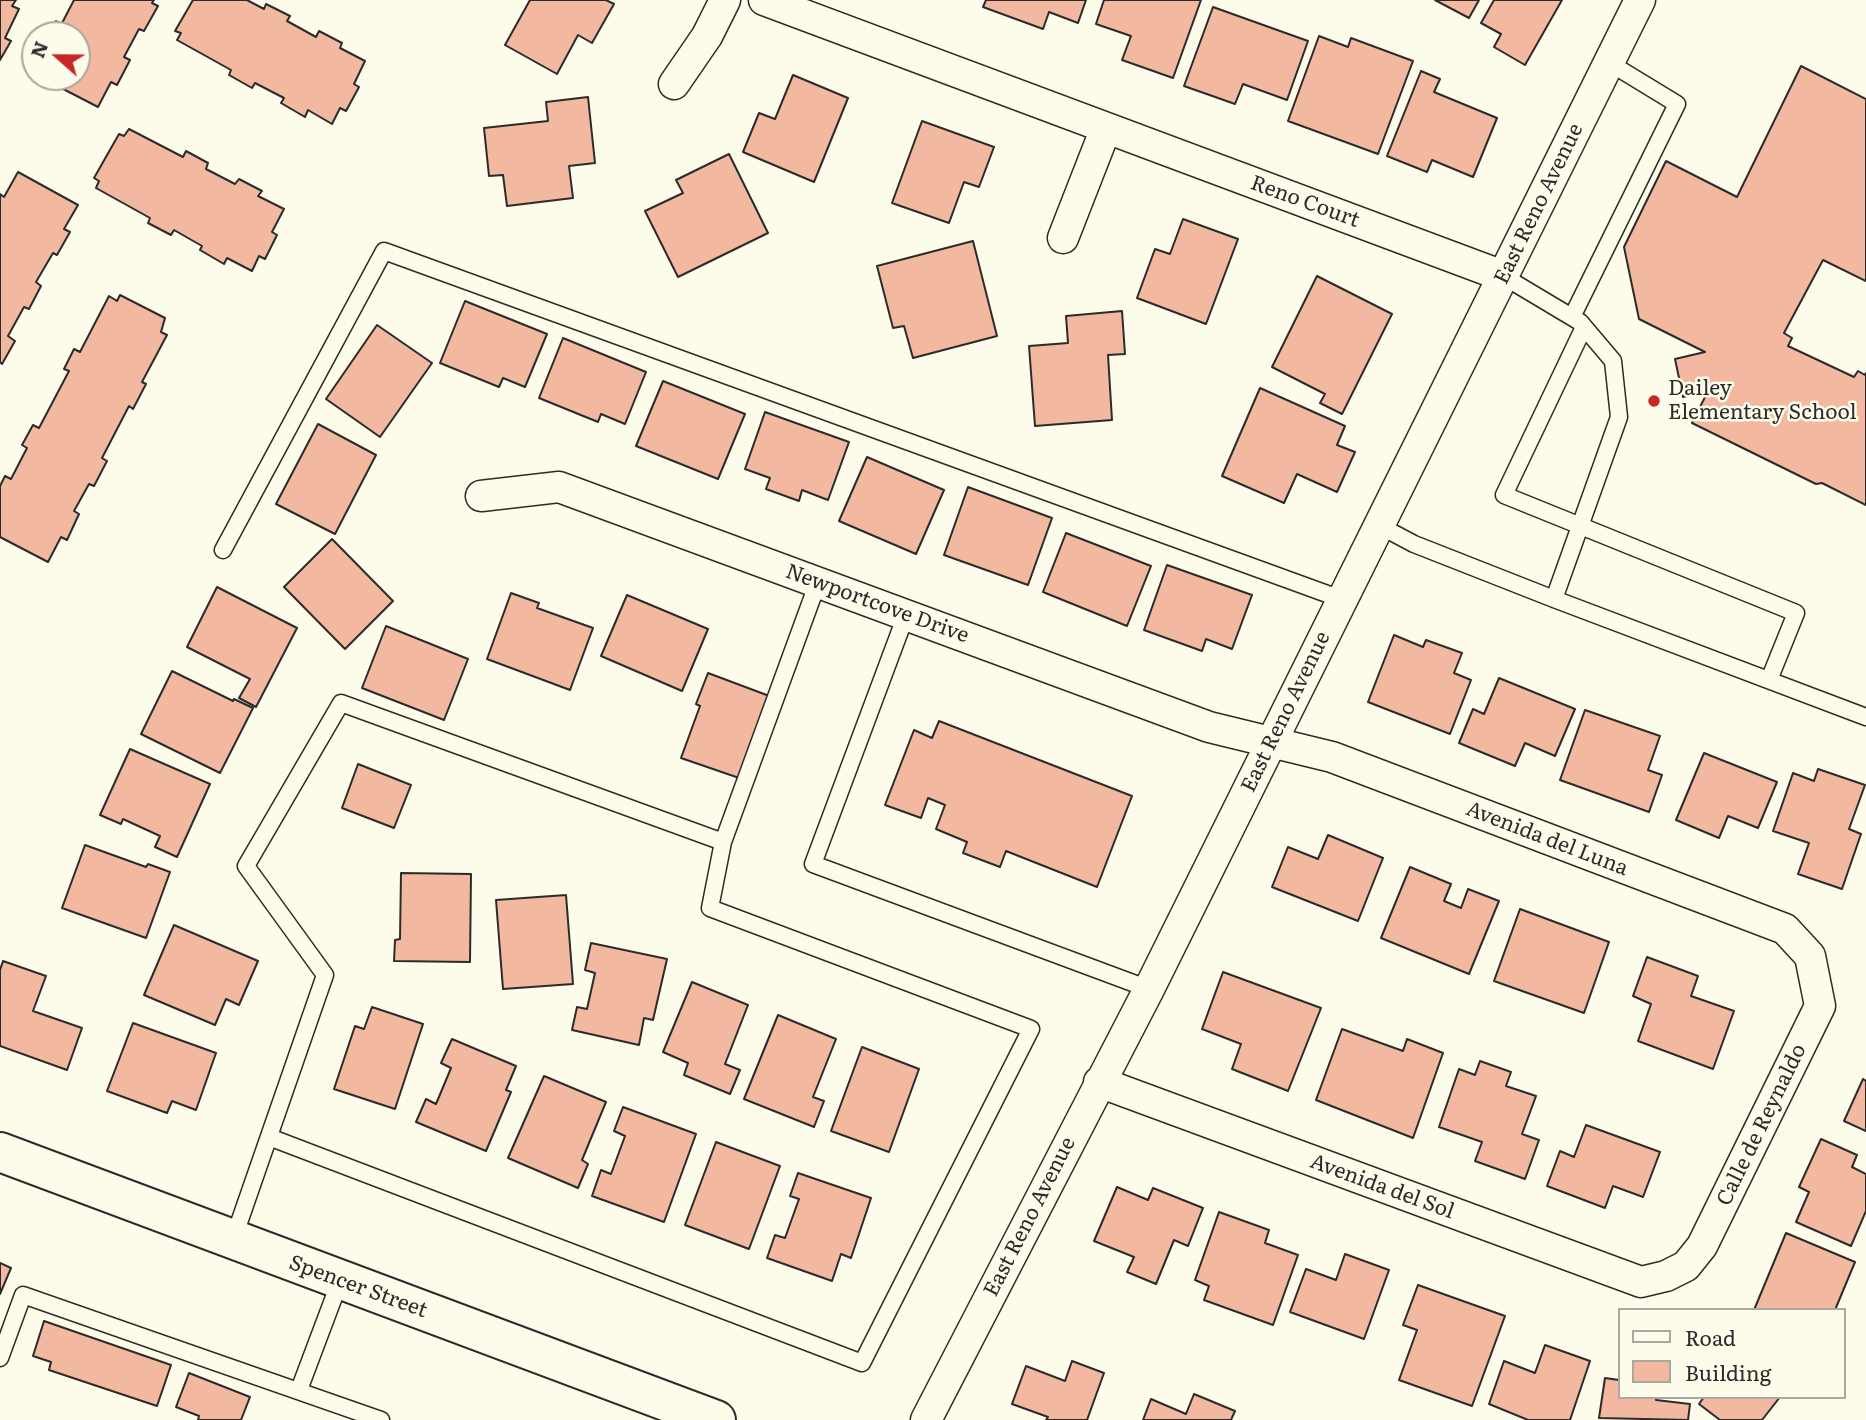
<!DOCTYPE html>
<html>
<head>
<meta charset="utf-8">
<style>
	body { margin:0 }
	#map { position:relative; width:1866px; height:1420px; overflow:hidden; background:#fdfbea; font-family:Literata,serif }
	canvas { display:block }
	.legend { position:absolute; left:1618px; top:1308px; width:228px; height:91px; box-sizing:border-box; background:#fdfbea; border:2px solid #a9a89e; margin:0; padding:9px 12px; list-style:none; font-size:21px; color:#2b2b2b }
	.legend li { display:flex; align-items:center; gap:14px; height:35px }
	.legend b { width:35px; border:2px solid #a9a89e }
	.north { position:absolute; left:21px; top:21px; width:70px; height:70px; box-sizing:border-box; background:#fdfbea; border:2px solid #a9a89e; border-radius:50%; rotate:291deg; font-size:19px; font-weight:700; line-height:28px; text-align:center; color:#2b2b2b }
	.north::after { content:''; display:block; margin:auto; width:24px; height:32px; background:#c62828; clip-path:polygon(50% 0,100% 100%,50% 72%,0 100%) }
</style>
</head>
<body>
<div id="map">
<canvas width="1866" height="1420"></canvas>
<ul class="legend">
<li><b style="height:9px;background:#fdfbea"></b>Road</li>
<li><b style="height:19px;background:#f2b8a0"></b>Building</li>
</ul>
<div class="north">N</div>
</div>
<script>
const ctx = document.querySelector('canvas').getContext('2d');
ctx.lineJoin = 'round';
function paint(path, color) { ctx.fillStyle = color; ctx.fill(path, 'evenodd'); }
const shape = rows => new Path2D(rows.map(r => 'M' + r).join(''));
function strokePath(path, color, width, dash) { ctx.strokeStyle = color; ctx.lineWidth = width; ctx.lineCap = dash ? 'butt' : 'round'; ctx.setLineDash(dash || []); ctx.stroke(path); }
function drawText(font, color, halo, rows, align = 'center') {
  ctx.font = font + ' Literata,serif'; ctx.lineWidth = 5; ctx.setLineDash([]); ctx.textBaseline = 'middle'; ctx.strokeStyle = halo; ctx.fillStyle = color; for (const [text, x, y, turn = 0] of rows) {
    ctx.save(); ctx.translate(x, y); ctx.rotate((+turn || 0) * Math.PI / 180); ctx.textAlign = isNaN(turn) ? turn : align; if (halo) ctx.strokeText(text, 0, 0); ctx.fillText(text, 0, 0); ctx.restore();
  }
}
const building = shape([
	[0,0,16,0,12,6,19,9,5,38,11,41,0,60,0,0],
	[74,0,154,0,152,3,158,6,144,31,139,29,124,57,130,60,117,85,111,82,98,107,40,77,77,77,77,35,48,35,56,21,61,25,74,0],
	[193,0,247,0,264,9,266,4,290,16,287,21,316,37,319,31,342,43,340,48,365,61,354,84,359,87,346,111,340,108,332,124,308,110,305,117,281,103,284,98,255,83,252,88,229,75,231,70,177,40,181,33,175,31,193,0],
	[530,0,606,0,614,4,592,43,578,35,557,74,505,45,530,0],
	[986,0,1086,0,1078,23,1049,12,1043,29,983,7,986,0],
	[1104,0,1201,0,1173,78,1122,60,1131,36,1096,24,1104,0],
	[1435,0,1479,0,1469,18,1435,0],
	[1494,0,1562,0,1525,65,1494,47,1501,34,1481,23,1494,0],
	[1213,7,1308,41,1287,100,1243,84,1235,104,1184,86,1213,7],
	[1319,36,1348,47,1351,38,1413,61,1378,154,1288,121,1319,36],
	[1801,66,1866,99,1866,281,1823,260,1784,333,1792,338,1788,346,1854,377,1858,371,1865,375,1866,373,1866,505,1822,483,1816,484,1692,423,1708,391,1683,397,1675,359,1705,352,1639,319,1624,247,1666,161,1737,197,1801,66],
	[1421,71,1440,79,1434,92,1497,118,1473,177,1432,160,1427,172,1387,156,1421,71],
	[793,75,848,98,814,182,743,152,759,113,775,119,793,75],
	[588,97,595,163,569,166,573,198,507,206,503,175,489,176,484,128,548,121,546,102,588,97],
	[922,121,994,147,979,187,964,182,949,223,892,203,922,121],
	[129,129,183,157,186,151,208,163,206,169,235,184,239,179,262,191,258,196,284,209,272,232,277,235,265,259,259,256,252,271,227,258,224,264,200,250,202,246,174,230,171,235,148,223,150,218,96,188,99,181,94,178,119,134,124,136,129,129],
	[729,154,768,233,678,277,645,211,683,193,676,180,729,154],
	[18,172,78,205,64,229,70,232,57,255,53,253,36,282,41,286,29,309,24,307,8,336,15,341,2,364,0,362,0,194,4,197,18,172],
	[1183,219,1238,239,1206,324,1137,298,1155,249,1170,254,1183,219],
	[973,241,997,336,913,358,904,326,893,328,877,266,973,241],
	[1317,276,1392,314,1342,414,1320,403,1325,394,1272,367,1317,276],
	[120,295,165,318,161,332,167,335,142,382,146,384,133,409,129,406,102,458,107,461,94,486,89,484,74,511,79,514,67,540,61,537,48,562,0,537,0,486,5,476,11,479,27,448,22,445,33,425,39,428,69,371,64,369,74,349,80,352,109,296,117,301,120,295],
	[465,301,547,334,525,387,503,378,499,387,440,363,465,301],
	[1122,311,1125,354,1108,355,1112,420,1035,426,1029,346,1068,343,1066,316,1122,311],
	[377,325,432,363,380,437,326,399,377,325],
	[563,338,646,372,625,424,601,414,598,422,539,398,563,338],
	[663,381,745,414,718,479,636,446,663,381],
	[1260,388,1345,426,1337,445,1355,452,1337,492,1297,474,1284,503,1222,476,1260,388],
	[765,412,849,442,828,500,802,490,799,501,766,489,770,478,745,469,765,412],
	[318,424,376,455,335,534,276,504,318,424],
	[867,457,944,490,916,554,839,521,867,457],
	[968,487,1052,518,1028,585,944,555,968,487],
	[1066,533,1151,566,1127,626,1043,592,1066,533],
	[332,539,393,601,345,649,284,587,332,539],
	[1167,565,1252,595,1232,649,1206,639,1202,651,1144,630,1167,565],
	[217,587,297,628,256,707,239,698,250,679,187,647,217,587],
	[511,593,539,603,537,608,593,628,570,690,487,659,511,593],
	[627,595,708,629,682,691,601,656,627,595],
	[386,626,468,659,444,720,362,688,386,626],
	[1394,635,1423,647,1426,640,1462,653,1454,673,1471,680,1450,734,1368,702,1394,635],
	[172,671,233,701,234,699,253,708,220,773,141,734,172,671],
	[708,673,772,697,742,779,681,758,700,706,696,704,708,673],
	[1499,678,1575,709,1555,756,1525,743,1515,766,1459,743,1473,709,1484,714,1499,678],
	[1585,710,1660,736,1648,770,1662,775,1649,812,1560,780,1585,710],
	[939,721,1132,796,1097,887,1006,851,1000,867,963,853,967,842,936,829,945,805,928,798,921,818,885,805,914,730,932,738,939,721],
	[130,749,210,784,177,857,155,847,160,836,123,819,121,824,100,815,130,749],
	[1704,753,1777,782,1758,828,1728,816,1719,838,1676,820,1704,753],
	[358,764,411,785,394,828,342,808,358,764],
	[1818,769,1865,785,1849,829,1861,834,1842,889,1798,874,1809,843,1773,831,1793,773,1814,781,1818,769],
	[1328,835,1383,858,1358,921,1272,887,1288,847,1318,859,1328,835],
	[85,845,146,867,148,864,170,872,146,938,62,908,85,845],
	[1410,867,1451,884,1444,901,1461,908,1468,889,1499,901,1469,974,1381,938,1410,867],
	[401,873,471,874,470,962,394,961,395,940,400,939,401,873],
	[566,895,573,984,503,989,496,900,566,895],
	[1520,909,1609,942,1584,1013,1494,981,1520,909],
	[174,925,258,961,239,1005,226,999,215,1025,144,995,174,925],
	[591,943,667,959,653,1020,644,1018,639,1045,572,1030,577,1007,587,1009,595,973,585,970,591,943],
	[1647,957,1698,976,1691,996,1734,1011,1713,1069,1638,1041,1651,1004,1633,996,1647,957],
	[3,961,46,976,33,1011,82,1028,67,1070,0,1046,0,970,3,961],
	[1223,972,1321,1008,1288,1091,1232,1069,1241,1044,1202,1029,1223,972],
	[692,982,748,1005,725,1064,740,1070,730,1094,684,1075,688,1063,663,1052,692,982],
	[372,1007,423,1024,395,1109,334,1089,355,1026,364,1029,372,1007],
	[778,1015,836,1039,813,1097,824,1101,814,1127,744,1099,778,1015],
	[133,1023,216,1053,196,1110,172,1101,167,1113,107,1091,133,1023],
	[1342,1029,1403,1051,1407,1039,1443,1053,1413,1138,1316,1100,1342,1029],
	[452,1039,516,1066,506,1090,511,1092,486,1151,416,1122,426,1099,436,1104,451,1068,441,1063,452,1039],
	[862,1047,919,1069,889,1152,831,1131,862,1047],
	[1480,1061,1511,1072,1506,1086,1536,1096,1522,1134,1539,1140,1525,1179,1475,1161,1482,1142,1439,1127,1459,1069,1475,1075,1480,1061],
	[544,1076,606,1102,582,1160,588,1164,578,1188,508,1158,544,1076],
	[1863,1079,1866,1081,1866,1131,1844,1121,1863,1079],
	[623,1107,696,1134,664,1222,592,1196,601,1170,611,1174,625,1136,614,1131,623,1107],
	[1586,1125,1660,1152,1643,1197,1613,1186,1605,1208,1547,1186,1560,1151,1574,1157,1586,1125],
	[1821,1139,1857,1155,1852,1167,1866,1174,1866,1211,1851,1246,1796,1222,1809,1192,1799,1187,1821,1139],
	[716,1142,780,1166,749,1249,685,1225,716,1142],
	[798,1173,871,1198,851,1258,841,1254,832,1281,767,1258,775,1235,785,1238,799,1199,790,1196,798,1173],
	[1117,1187,1148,1200,1153,1188,1203,1208,1188,1246,1174,1240,1156,1284,1127,1272,1134,1257,1094,1241,1117,1187],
	[1219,1212,1269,1230,1265,1243,1298,1255,1273,1325,1204,1300,1209,1286,1195,1280,1219,1212],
	[1786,1233,1855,1262,1835,1310,1754,1310,1786,1233],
	[1345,1254,1389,1270,1364,1339,1290,1312,1306,1269,1336,1280,1345,1254],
	[0,1263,11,1268,0,1294,0,1263],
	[1418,1285,1505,1316,1472,1406,1399,1380,1417,1330,1403,1325,1418,1285],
	[44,1321,171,1365,157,1406,49,1370,51,1362,33,1356,44,1321],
	[1545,1345,1590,1361,1570,1420,1528,1420,1489,1404,1504,1361,1535,1373,1545,1345],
	[1072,1361,1104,1373,1087,1420,1046,1420,1048,1417,1012,1404,1026,1366,1065,1381,1072,1361],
	[189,1373,250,1397,241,1420,198,1420,199,1416,176,1407,189,1373],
	[1605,1378,1619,1380,1619,1397,1656,1397,1656,1400,1690,1404,1688,1420,1599,1418,1605,1378],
	[1194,1394,1235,1411,1231,1420,1143,1420,1151,1399,1186,1414,1194,1394],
	[1704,1397,1780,1397,1762,1420,1720,1420,1699,1404,1704,1397]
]);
paint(building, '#f2b8a0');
strokePath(building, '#2b2b2b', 2);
const lane = shape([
	[1503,276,1580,322,1613,361,1619,417,1554,599],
	[1572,317,1677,104,1608,62],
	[1584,327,1504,495,1796,613,1769,680],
	[1380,526,1414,544,1554,599,1866,717],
	[223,550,384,251,1341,599],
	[906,615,813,864,1149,989],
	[723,842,818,582],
	[233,1240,325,975,246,866,341,703,723,842,710,908,1031,1029,862,1363,269,1137],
	[0,1358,23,1295,381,1420],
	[299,1390,340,1281]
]);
const street = shape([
	[764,0,1503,276],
	[674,84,707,36,725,0],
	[1063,238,1106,128],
	[481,496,559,487,1209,727,1332,757,1785,929,1810,956,1820,1006,1702,1246,1686,1266,1666,1276,1641,1282,1099,1082],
	[926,1420,1149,989,1640,0]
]);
const secondary = shape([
	[0,1152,716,1420]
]);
strokePath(lane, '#2b2b2b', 19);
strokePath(street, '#2b2b2b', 33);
strokePath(secondary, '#2b2b2b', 42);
strokePath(lane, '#fdfbea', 16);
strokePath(street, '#fdfbea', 30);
strokePath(secondary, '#fdfbea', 38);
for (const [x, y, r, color] of [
	[1654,401,7,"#c62828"]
]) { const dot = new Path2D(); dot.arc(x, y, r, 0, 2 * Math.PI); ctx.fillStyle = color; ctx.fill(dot); strokePath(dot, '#fdfbea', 2.5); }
drawText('21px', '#2b2b2b', '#fdfbea', [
	["Reno Court",1305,202,20],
	["East Reno Avenue",1539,204,-64],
	["Newportcove Drive",877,604,20],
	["East Reno Avenue",1286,712,-64],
	["Avenida del Luna",1547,839,21],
	["Calle de Reynaldo",1762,1125,-64],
	["Avenida del Sol",1382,1187,20],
	["East Reno Avenue",1030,1217,-63],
	["Spencer Street",358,1287,20]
]);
drawText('21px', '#2b2b2b', '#fdfbea', [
	["Dailey",1668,389],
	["Elementary School",1668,413]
], 'left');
</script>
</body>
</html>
